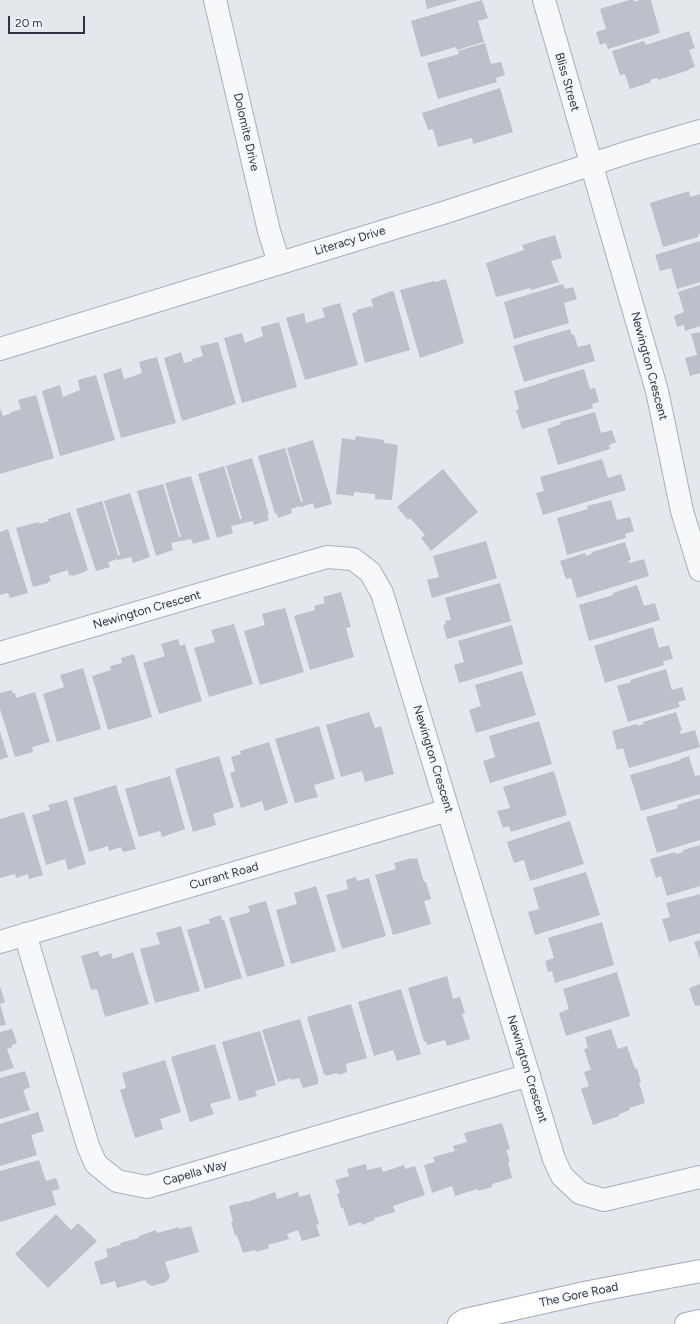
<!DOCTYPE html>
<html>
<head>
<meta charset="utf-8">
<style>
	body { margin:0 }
	#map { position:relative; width:700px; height:1324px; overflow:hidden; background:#e4e7ec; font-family:Figtree,sans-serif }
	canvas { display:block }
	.scale { position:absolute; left:8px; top:16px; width:77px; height:18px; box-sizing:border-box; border:2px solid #2b3445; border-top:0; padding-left:5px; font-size:12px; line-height:14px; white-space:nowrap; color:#2b3445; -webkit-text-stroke:3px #f4f6f9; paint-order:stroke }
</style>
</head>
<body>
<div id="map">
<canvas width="700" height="1324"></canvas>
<div class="scale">20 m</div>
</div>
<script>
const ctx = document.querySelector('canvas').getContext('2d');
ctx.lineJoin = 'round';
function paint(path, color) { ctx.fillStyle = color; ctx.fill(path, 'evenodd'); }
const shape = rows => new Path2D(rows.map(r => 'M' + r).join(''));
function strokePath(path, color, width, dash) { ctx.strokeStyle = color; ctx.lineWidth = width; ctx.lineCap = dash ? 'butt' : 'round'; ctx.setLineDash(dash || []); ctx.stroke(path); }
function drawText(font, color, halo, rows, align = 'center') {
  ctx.font = font + ' Figtree,sans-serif'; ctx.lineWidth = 3; ctx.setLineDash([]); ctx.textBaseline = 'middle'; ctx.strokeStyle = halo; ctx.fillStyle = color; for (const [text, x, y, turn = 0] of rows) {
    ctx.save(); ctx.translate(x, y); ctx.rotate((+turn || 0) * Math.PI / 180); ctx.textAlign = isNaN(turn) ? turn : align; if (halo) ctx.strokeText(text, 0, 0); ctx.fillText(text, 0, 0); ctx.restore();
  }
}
paint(shape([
	[425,0,458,0,427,9],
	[482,0,488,18,478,21,484,42,457,50,456,47,421,57,411,21],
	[629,0,634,0,634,2,640,0,651,0,660,33,608,49,606,43,600,45,596,32,606,29,600,9],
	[689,31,695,48,689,50,695,67,689,69,689,70,658,80,657,78,650,80,651,82,630,89,625,74,620,75,612,51,644,41,646,45],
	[485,43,491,64,501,62,505,75,496,78,497,82,438,99,427,63,459,54,458,51],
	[500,88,513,132,473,144,472,138,438,147,433,129,428,130,422,113],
	[689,191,690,197,700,194,700,234,698,235,698,237,663,247,650,203],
	[555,235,562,258,551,261,559,282,531,290,530,288,496,297,486,263,524,250,522,245],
	[700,241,700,282,677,289,671,268,660,271,655,255],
	[446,279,464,343,420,358,400,290,434,281,435,282],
	[563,284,565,289,573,287,577,299,564,303,569,323,514,339,504,302],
	[700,285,700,326,685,331,684,325,677,327,674,316,684,312,678,292],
	[392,291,394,292,410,350,365,363,352,313,357,312,356,310,371,306,371,308,373,307,371,299],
	[340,303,358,365,305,380,286,318,304,313,306,323,325,317,322,308],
	[279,322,297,387,242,403,224,338,242,333,245,343,263,336,261,327],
	[570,329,572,335,574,335,578,347,590,344,595,361,524,382,513,346],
	[700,332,700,373,690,376,685,358,697,355,691,334],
	[218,342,236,404,182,421,164,358,181,352,184,363,193,361,192,359,203,356,200,346],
	[157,357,176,423,121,438,103,374,121,368,124,379,131,377,142,373,139,362],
	[584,369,590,389,595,388,599,402,592,404,593,408,522,429,516,410,519,409,514,391,548,381,548,380],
	[96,375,115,440,60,456,42,391,60,385,63,397,80,390,78,380],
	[36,395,54,458,0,474,0,408,3,416,10,414,9,413,21,409,18,400],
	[595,412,601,433,612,430,616,442,609,445,610,449,558,465,547,429,561,424,560,422],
	[356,436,384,440,384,443,398,445,392,500,375,499,375,494,354,492,354,496,336,494,342,438,355,440],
	[313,440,332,504,315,509,313,503,301,507,300,506,291,509,292,513,278,518,277,513,275,514,258,456,285,448,301,502,303,502,287,448],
	[252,458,269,515,267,515,269,520,254,525,253,521,231,526,233,533,217,538,198,474,224,466,240,519,242,519,226,466],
	[602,459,608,478,621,474,626,490,543,515,536,493,544,491,540,477],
	[443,469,478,512,431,551,421,538,425,535,410,518,408,520,397,507],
	[191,476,210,539,193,544,191,539,171,543,173,550,156,556,137,491,163,484,179,537,181,537,165,483],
	[130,493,150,557,133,563,131,557,118,560,118,559,108,562,110,567,96,571,76,509,102,501,118,555,120,555,104,501],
	[611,500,617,520,630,517,634,531,625,534,626,538,567,555,557,518,588,509,587,506],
	[70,512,88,570,85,571,85,572,72,576,72,575,69,576,68,570,49,576,51,581,48,582,48,583,33,587,16,528,39,522,39,524,49,521,48,519],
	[8,529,28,593,10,598,8,593,0,595,0,532],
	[486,541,497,578,432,598,427,580,439,577,433,556],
	[625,542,631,560,628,561,629,563,644,559,649,576,577,598,571,578,566,579,560,561,585,553,586,556,593,553,592,552],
	[500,583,511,621,447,639,443,625,446,624,445,621,451,620,445,598],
	[637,585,644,606,655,603,660,620,589,641,579,605,613,595,613,593],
	[341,592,351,627,346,628,354,657,310,670,294,616,315,610,314,606,325,603,323,597],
	[285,608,304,672,260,685,244,631,265,625,262,614],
	[234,624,253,684,209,697,194,648,215,642,211,630],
	[512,625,523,664,459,683,454,665,464,662,458,641],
	[653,627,659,648,669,645,673,659,663,661,664,665,605,683,594,646],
	[178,639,180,646,185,644,202,701,159,714,143,663,165,656,161,644],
	[134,654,152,717,108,730,92,676,111,670,110,666,122,663,121,658],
	[83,668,101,729,57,742,43,694,64,687,60,675],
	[666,669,672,690,682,687,686,700,678,702,680,707,628,722,617,686,631,682,630,680],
	[522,671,536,715,476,733,469,710,481,706,475,685],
	[12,690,13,694,15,693,16,698,35,692,50,742,32,747,33,752,15,757,0,709,0,693],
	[369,712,375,728,381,726,394,774,365,782,362,771,341,777,326,725],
	[676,712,682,730,680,731,681,734,695,730,700,747,629,768,623,748,617,750,612,731,637,724,638,726,644,724,643,722],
	[539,721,552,764,490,783,483,761,495,757,489,736],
	[319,726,335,779,314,785,318,797,295,803,275,739],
	[0,732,8,757,0,760],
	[269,742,288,803,265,811,262,801,241,808,230,773,235,771,231,757,241,754,240,751],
	[219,756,234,807,213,814,216,825,193,832,175,769],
	[689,756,695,776,700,775,700,794,641,811,630,775,681,760,680,759],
	[554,771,567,815,511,832,509,826,503,828,497,811,510,808,503,787],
	[170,776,185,829,162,837,160,831,139,837,125,789],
	[116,785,136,849,123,852,121,847,109,851,108,846,89,852,73,798],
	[700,798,700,840,657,853,646,817,678,808,677,805],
	[67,800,86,864,68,870,65,859,46,865,32,815,50,810,48,805],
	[24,812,43,875,29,879,28,874,16,878,15,874,0,878,0,819],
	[570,821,584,864,530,881,524,860,514,863,507,842],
	[700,845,700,886,667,896,661,876,656,878,650,859,675,852,676,854,683,852,683,850],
	[412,858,412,859,417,858,424,882,426,882,431,899,424,901,431,924,393,935,375,875,396,869,394,863],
	[586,872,600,915,535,935,528,912,539,909,533,888],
	[356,877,357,881,369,878,386,936,342,949,326,895,348,889,346,880],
	[316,886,336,951,291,964,276,910,297,904,294,893],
	[700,894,700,933,669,942,662,919,670,917,666,903],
	[266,901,285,966,247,977,229,918,250,912,248,906],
	[221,915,222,920,224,920,242,978,205,989,187,930,210,923,209,919],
	[602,922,614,965,555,983,552,971,548,972,545,961,554,958,548,938],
	[181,926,200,991,155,1003,140,949,160,944,156,933],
	[700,940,700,959,694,942],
	[98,951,100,957,111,953,113,959,133,952,149,1004,105,1017,97,989,91,990,81,956],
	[617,972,630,1016,566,1036,559,1013,569,1009,563,989],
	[447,976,453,999,460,997,465,1013,462,1014,470,1039,447,1046,445,1040,427,1045,426,1041,424,1042,408,988],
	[700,984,700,1005,695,1006,689,988],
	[0,986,5,1002,0,1004],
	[401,989,421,1054,397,1061,393,1050,374,1056,358,1002],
	[0,1004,6,1025,0,1026],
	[351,1004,367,1058,346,1064,347,1072,338,1075,337,1073,326,1076,326,1074,324,1075,307,1017],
	[300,1019,318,1078,318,1084,303,1088,299,1078,291,1080,291,1078,278,1082,262,1030],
	[12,1029,17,1043,12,1045,12,1047,7,1049,14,1068,0,1072,0,1032],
	[611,1029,618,1049,627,1046,635,1069,637,1068,641,1082,639,1083,645,1103,629,1108,630,1110,619,1114,619,1116,593,1125,581,1089,589,1086,584,1072,591,1070,584,1049,588,1048,585,1037],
	[260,1031,276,1085,255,1091,257,1096,239,1101,222,1042],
	[215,1044,231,1098,210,1104,214,1114,190,1122,171,1057],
	[165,1060,181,1112,160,1119,163,1129,135,1138,120,1090,126,1088,122,1073],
	[25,1071,30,1087,23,1090,30,1110,0,1119,0,1078],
	[38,1112,44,1131,31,1135,37,1155,0,1166,0,1124],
	[502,1123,510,1149,506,1150,510,1161,508,1162,512,1178,492,1184,492,1187,478,1191,477,1189,455,1196,452,1186,432,1193,424,1165,435,1162,433,1157,455,1151,453,1146,467,1142,464,1133],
	[39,1160,46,1181,56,1178,60,1189,52,1191,56,1205,0,1222,0,1171],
	[366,1164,367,1170,381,1167,383,1172,404,1165,405,1169,415,1166,425,1195,393,1206,395,1212,374,1218,375,1220,362,1225,361,1222,349,1226,343,1208,341,1208,337,1194,340,1193,335,1180,349,1176,347,1169],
	[275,1192,277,1199,298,1192,299,1197,310,1194,319,1224,316,1225,320,1236,302,1241,298,1230,287,1234,289,1239,268,1245,269,1248,256,1252,255,1250,243,1253,237,1235,235,1236,231,1222,233,1222,229,1206,247,1201,247,1202],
	[56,1214,71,1230,78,1223,97,1241,48,1288,15,1254],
	[191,1226,199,1252,165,1262,170,1277,166,1282,152,1286,147,1283,145,1280,117,1288,115,1281,101,1285,94,1262,108,1257,106,1249,121,1245,120,1243,139,1238,139,1236,156,1230,157,1233,179,1227,179,1229]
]), '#bbc0ca');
const minor = shape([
	[215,0,269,231,279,263],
	[544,0,657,391,682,511,700,570],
	[0,349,443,213,629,152,700,131],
	[0,653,327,557,353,559,370,572,382,593,554,1159,562,1176,580,1193,604,1200,700,1177],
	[25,934,88,1146,96,1164,117,1181,147,1187,529,1075],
	[0,942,448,810]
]);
const major = shape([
	[459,1324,465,1320,589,1292,700,1271],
	[686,1324,700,1321]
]);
strokePath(minor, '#a9aeb7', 24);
strokePath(major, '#a3abb8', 24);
strokePath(minor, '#f7f8fa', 22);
strokePath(major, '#fff', 22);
drawText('12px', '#2b3445', '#f4f6f9', [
	["Bliss Street",567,82,74],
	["Dolomite Drive",246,132,77],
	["Literacy Drive",350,241,-17],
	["Newington Crescent",649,366,75],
	["Newington Crescent",147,610,-16],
	["Newington Crescent",433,759,73],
	["Currant Road",224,876,-16],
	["Newington Crescent",527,1069,73],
	["Capella Way",195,1173,-16],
	["The Gore Road",579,1295,-12]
]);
</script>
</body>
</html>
